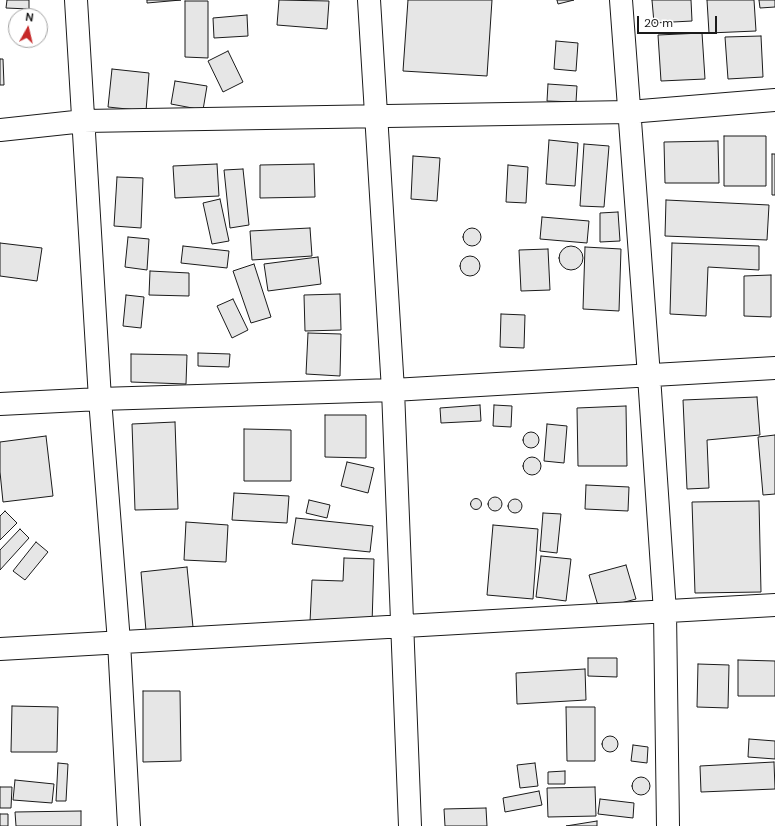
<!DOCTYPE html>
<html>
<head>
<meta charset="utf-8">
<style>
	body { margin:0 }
	#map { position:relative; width:775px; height:826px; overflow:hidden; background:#fff; font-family:"DM Sans",sans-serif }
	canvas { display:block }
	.north { position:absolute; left:8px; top:8px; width:40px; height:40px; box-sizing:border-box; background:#fff; border:1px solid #a3a3a3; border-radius:50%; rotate:8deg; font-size:11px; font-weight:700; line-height:16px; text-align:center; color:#1a1a1a }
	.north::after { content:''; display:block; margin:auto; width:14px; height:18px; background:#c62828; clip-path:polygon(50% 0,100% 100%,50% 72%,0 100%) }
	.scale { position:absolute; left:637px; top:16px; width:80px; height:18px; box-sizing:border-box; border:2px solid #1a1a1a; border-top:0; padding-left:5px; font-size:12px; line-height:14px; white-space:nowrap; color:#1a1a1a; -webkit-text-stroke:3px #fff; paint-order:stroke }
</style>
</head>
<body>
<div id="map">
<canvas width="775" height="826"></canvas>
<div class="north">N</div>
<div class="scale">20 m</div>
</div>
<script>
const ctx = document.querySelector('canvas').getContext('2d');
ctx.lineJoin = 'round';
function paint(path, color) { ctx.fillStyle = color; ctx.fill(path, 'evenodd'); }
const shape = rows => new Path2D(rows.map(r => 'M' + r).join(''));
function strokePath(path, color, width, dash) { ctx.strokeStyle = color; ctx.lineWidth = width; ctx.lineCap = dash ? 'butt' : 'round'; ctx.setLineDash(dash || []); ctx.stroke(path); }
const building = shape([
	[7,0,29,0,29,9,6,8,7,0],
	[147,0,181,0,147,3,147,0],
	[279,0,329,1,327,29,277,25,279,0],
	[408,0,492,0,487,76,403,71,408,0],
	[557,0,574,0,558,4,557,0],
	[652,0,691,0,692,21,654,23,652,0],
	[707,0,754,0,756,31,709,33,707,0],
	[759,0,775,0,775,7,760,8,759,0],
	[185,1,208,1,208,58,185,57,185,1],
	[247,15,248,36,214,38,213,18,247,15],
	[702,33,705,79,661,81,658,35,702,33],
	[761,36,763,77,728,79,725,37,761,36],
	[556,41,578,43,576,71,554,69,556,41],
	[228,51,243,82,223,92,208,61,228,51],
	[0,59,3,59,4,85,0,85,0,59],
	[112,69,149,73,146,111,108,107,112,69],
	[175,81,207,86,203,110,171,104,175,81],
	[548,84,577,86,576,102,547,101,548,84],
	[724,136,766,136,766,186,724,186,724,136],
	[549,140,578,143,575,186,546,184,549,140],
	[718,141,719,183,665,183,664,142,718,141],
	[584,144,609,146,604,207,580,206,584,144],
	[772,154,775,154,775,195,772,195,772,154],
	[413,156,440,158,437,201,411,199,413,156],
	[217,164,219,196,175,198,173,166,217,164],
	[314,164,315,197,260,198,260,165,314,164],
	[508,165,528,167,526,203,506,202,508,165],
	[243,169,249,225,230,228,224,170,243,169],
	[117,177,143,178,141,228,114,226,117,177],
	[220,199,229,241,212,244,203,203,220,199],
	[666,200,769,205,767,240,665,236,666,200],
	[618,212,620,241,600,242,600,213,618,212],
	[542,217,589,221,587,243,540,239,542,217],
	'463 237a9 9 0 1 1 18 0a9 9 0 1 1-18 0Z',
	[310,228,312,256,252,260,250,231,310,228],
	[128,237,149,239,147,270,125,267,128,237],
	[0,243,42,248,37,281,0,276,0,243],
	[672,243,759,246,759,270,708,267,706,316,670,314,672,243],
	[183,246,229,251,227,268,181,263,183,246],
	'559 258a12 12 0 1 1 24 0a12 12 0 1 1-24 0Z',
	[585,247,621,249,619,311,583,309,585,247],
	[548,249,550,290,521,291,519,250,548,249],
	'460 266a10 10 0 1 1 20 0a10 10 0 1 1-20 0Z',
	[318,257,321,284,268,291,264,264,318,257],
	[254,264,271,317,251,323,233,271,254,264],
	[150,271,189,273,189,296,149,295,150,271],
	[771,275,771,317,744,316,744,276,771,275],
	[340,294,341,330,305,331,304,295,340,294],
	[126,295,144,297,141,328,123,326,126,295],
	[233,299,248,330,232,338,217,306,233,299],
	[501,314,525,315,524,348,500,347,501,314],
	[308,333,341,334,340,376,306,374,308,333],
	[198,353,230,354,229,367,198,366,198,353],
	[131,354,187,355,186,384,131,382,131,354],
	[757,397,760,435,707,440,709,488,687,489,683,400,757,397],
	[480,405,481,421,441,423,440,408,480,405],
	[494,405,512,406,511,427,493,426,494,405],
	[626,406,627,466,578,466,577,408,626,406],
	[325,415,366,415,366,458,325,457,325,415],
	[175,422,178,509,135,510,132,424,175,422],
	[547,424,567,426,564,463,544,461,547,424],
	[244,429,291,430,291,481,244,481,244,429],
	'523 440a8 8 0 1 1 16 0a8 8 0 1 1-16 0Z',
	[775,435,775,494,763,495,758,437,775,435],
	[46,436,53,496,3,502,0,472,0,442,46,436],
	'523 466a9 9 0 1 1 18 0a9 9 0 1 1-18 0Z',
	[347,462,374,468,368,493,341,486,347,462],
	[586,485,629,487,628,511,585,509,586,485],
	[234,493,289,496,287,523,232,520,234,493],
	'488 504a7 7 0 1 1 14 0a7 7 0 1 1-14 0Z',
	'470.5 504a5.5 5.5 0 1 1 11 0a5.5 5.5 0 1 1-11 0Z',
	'508 506a7 7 0 1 1 14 0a7 7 0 1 1-14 0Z',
	[309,500,330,505,327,518,306,513,309,500],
	[759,501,761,592,695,593,692,502,759,501],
	[5,511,17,523,0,540,0,516,5,511],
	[543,513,561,514,557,553,540,551,543,513],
	[296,518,373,526,370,552,292,544,296,518],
	[186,522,228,525,226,562,184,560,186,522],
	[493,525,538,529,533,599,487,595,493,525],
	[20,529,29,538,0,570,0,550,20,529],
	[36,542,48,552,25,580,13,571,36,542],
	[541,556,571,559,566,601,536,597,541,556],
	[344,558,374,559,372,624,310,622,312,580,343,581,344,558],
	[626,565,636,599,599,609,589,575,626,565],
	[187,567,193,627,146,631,141,572,187,567],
	[588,658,617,658,617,677,588,676,588,658],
	[738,660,775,661,775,696,738,696,738,660],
	[698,664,729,665,728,708,697,707,698,664],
	[585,669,586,700,517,704,516,673,585,669],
	[143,691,180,691,181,761,143,762,143,691],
	[12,706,58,707,57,752,11,752,12,706],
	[566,707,595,707,595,761,567,761,566,707],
	'602 744a8 8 0 1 1 16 0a8 8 0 1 1-16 0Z',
	[749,739,775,741,775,759,748,757,749,739],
	[633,745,648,747,647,763,631,761,633,745],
	[774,762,775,789,701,792,700,766,774,762],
	[58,763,68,764,66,801,56,801,58,763],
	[535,763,538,786,520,788,517,765,535,763],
	[565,771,565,784,548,784,548,772,565,771],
	'632 786a9 9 0 1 1 18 0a9 9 0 1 1-18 0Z',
	[15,780,54,784,52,803,13,800,15,780],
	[0,787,12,787,11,808,0,808,0,787],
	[595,787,596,816,548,817,547,788,595,787],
	[539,791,542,805,505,812,503,798,539,791],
	[600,799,634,803,633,818,598,814,600,799],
	[486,808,487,826,445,826,444,809,486,808],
	[81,811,81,826,16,826,15,812,81,811],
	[0,814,8,814,8,826,0,826,0,814],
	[597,821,597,826,566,826,597,821]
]);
paint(building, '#e6e6e6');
strokePath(building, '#1a1a1a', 1);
const street = shape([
	[76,0,100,399,119,642,129,826],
	[369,0,393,390,410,826],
	[621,0,649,376,665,612,668,826],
	[0,130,84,121,629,112,775,100],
	[0,404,100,399,393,390,775,368],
	[0,649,775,605]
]);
strokePath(street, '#1a1a1a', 24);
strokePath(street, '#fff', 22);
</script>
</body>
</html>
